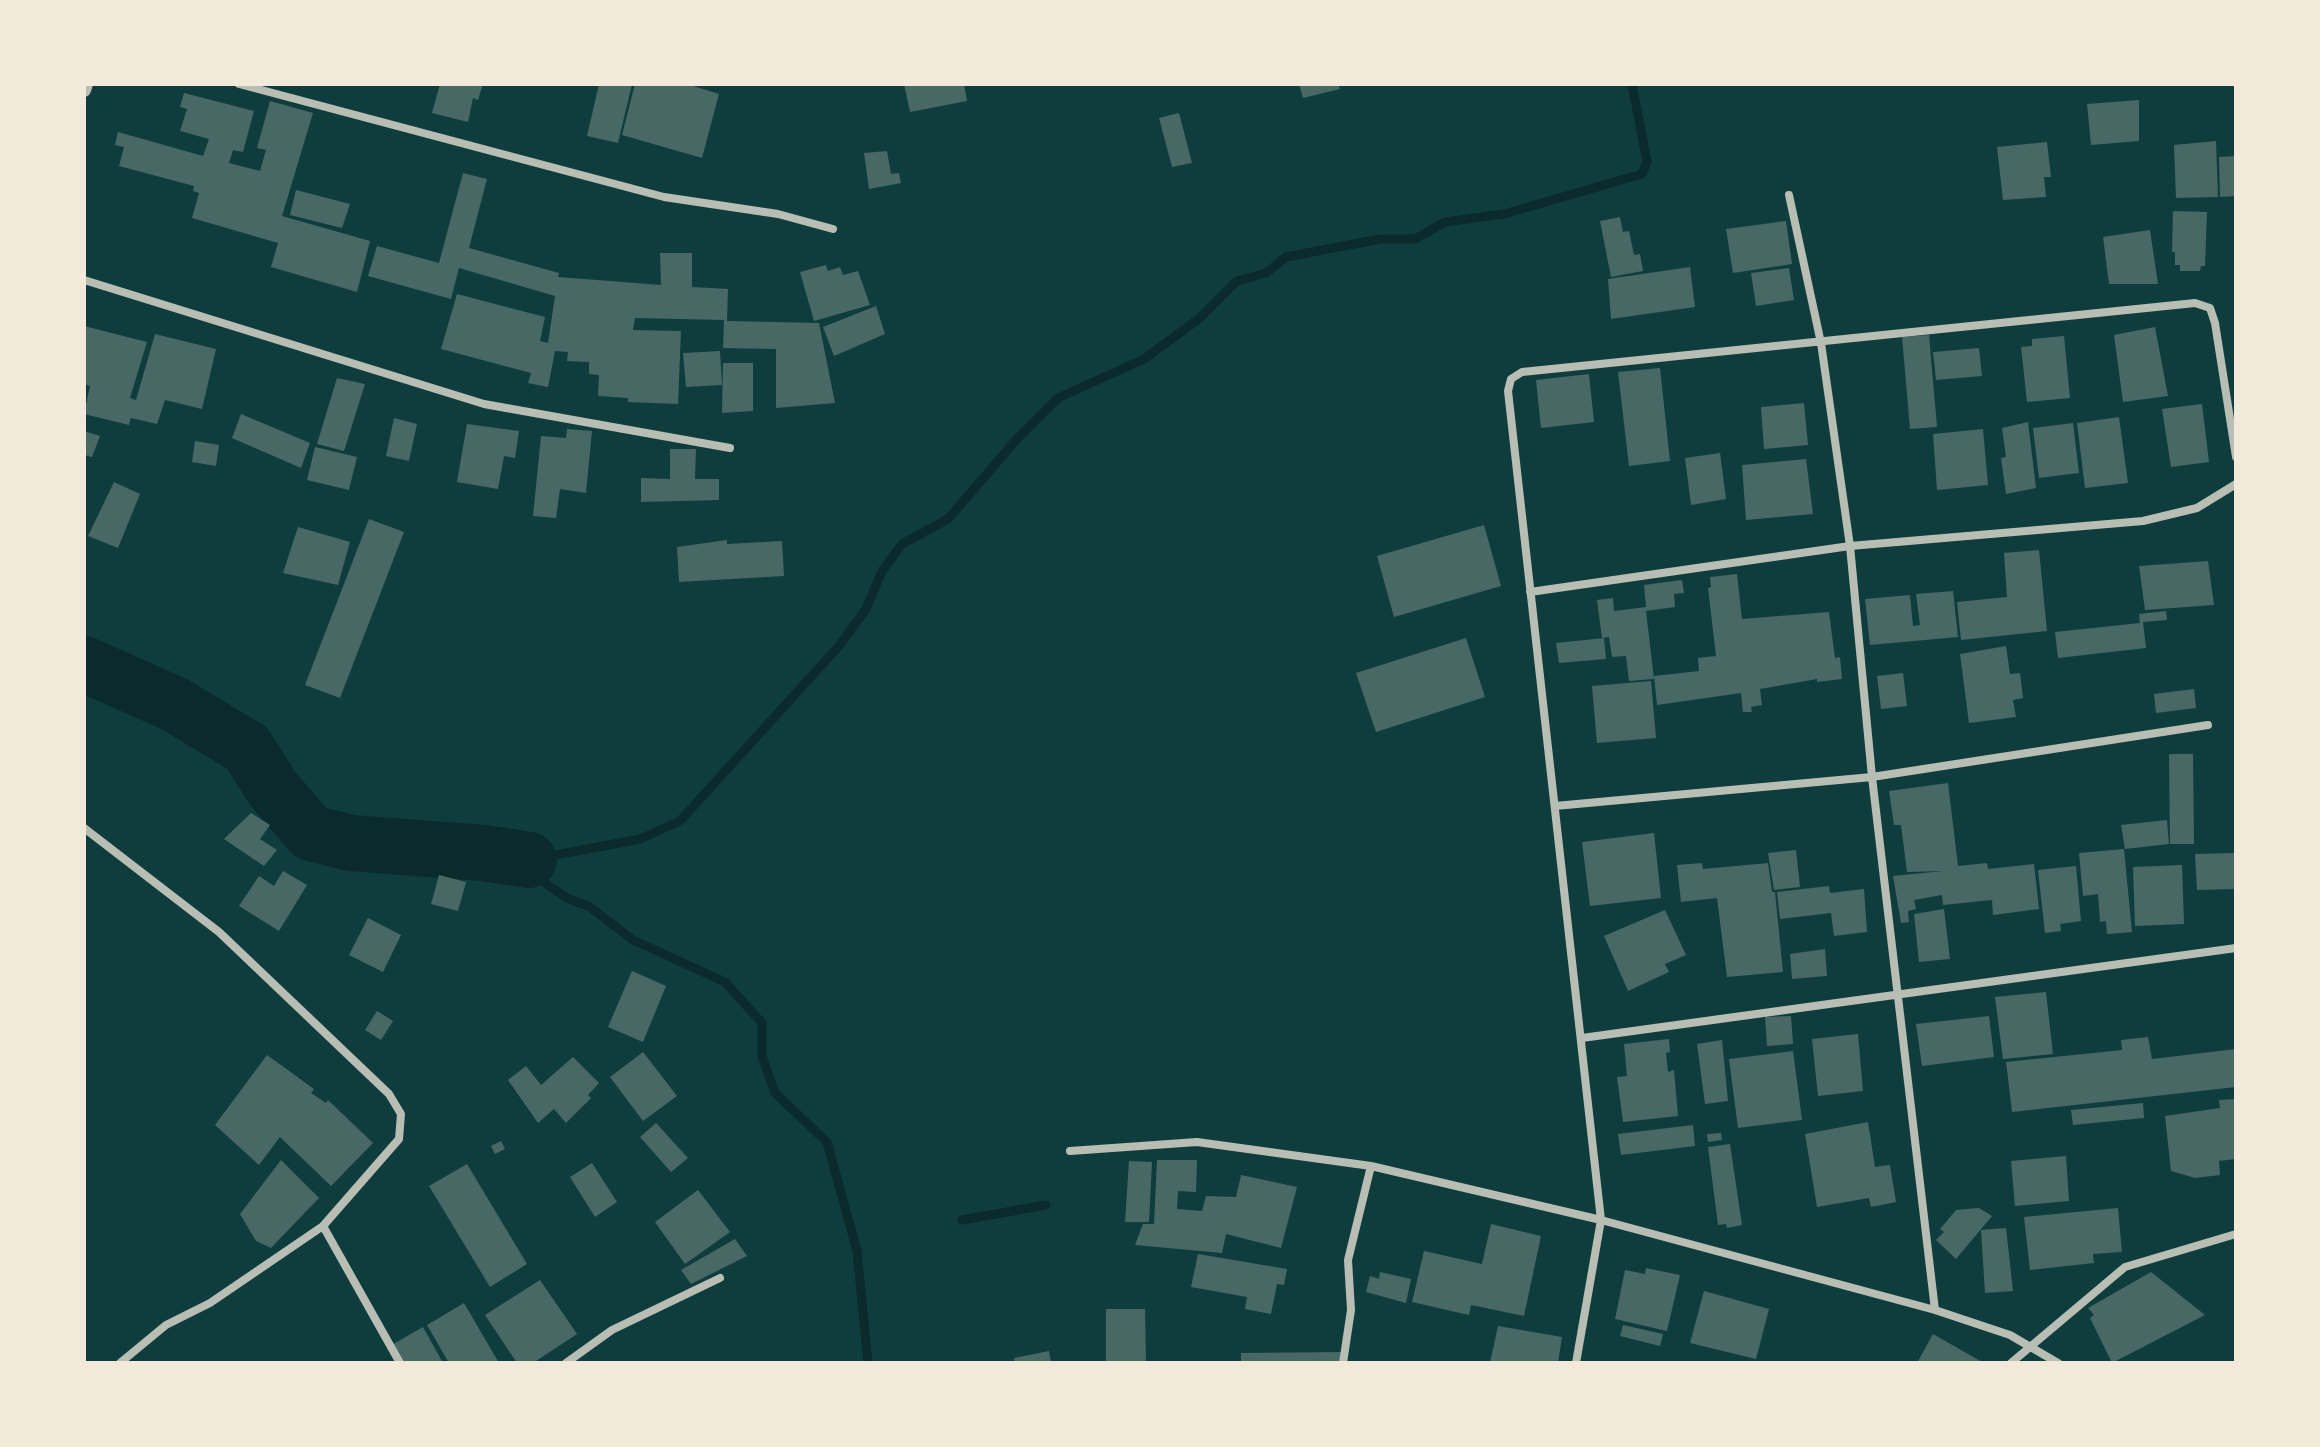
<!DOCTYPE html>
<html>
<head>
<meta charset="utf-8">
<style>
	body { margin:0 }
	#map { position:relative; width:2320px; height:1447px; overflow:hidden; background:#0f3d3e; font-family:Lato,sans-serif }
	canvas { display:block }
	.frame { position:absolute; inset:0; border:86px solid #f1e9da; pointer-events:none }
</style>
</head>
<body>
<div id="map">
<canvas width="2320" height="1447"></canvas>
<div class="frame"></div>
</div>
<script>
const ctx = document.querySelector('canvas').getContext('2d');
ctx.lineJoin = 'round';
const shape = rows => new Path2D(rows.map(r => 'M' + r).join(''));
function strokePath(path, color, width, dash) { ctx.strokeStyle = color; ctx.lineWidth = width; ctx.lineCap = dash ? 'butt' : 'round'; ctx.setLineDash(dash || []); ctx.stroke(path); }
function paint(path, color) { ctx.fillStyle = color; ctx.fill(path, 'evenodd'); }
strokePath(shape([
	[962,1220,1046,1205],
	[868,1363,857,1251,827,1142,775,1093,762,1056,762,1023,725,982,633,940,590,907,567,898,545,883,529,860,640,839,680,821,839,646,866,609,882,571,902,544,948,519,1017,439,1058,398,1144,359,1200,318,1237,281,1266,273,1286,257,1380,239,1415,239,1445,222,1504,214,1642,174,1647,162,1632,84]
]), '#0a2a2b', 9);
strokePath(shape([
	[84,664,174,704,247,748,273,789,311,833,351,843,484,853,529,860]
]), '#0a2a2b', 56);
paint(shape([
	[440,84,483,84,478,100,473,98,468,122,432,113],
	[599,84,632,84,618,143,587,136],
	[635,84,687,84,719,94,702,158,622,135],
	[904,84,964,84,967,101,910,112],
	[1299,84,1338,84,1340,89,1303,98],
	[184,93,254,111,243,152,233,150,229,163,260,171,266,150,257,148,270,101,313,113,282,216,370,241,357,292,271,267,278,243,192,218,199,193,193,191,194,186,119,166,124,147,115,145,118,132,203,156,209,139,180,131,187,109,180,107],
	[2139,100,2139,141,2091,145,2087,104],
	[1179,113,1192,163,1172,167,1159,118],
	[2216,141,2218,197,2176,198,2174,145],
	[2047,142,2051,177,2044,177,2046,197,2003,200,1997,147],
	[887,151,891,174,899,173,901,183,869,189,864,153],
	[2236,156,2236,196,2220,197,2219,157],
	[463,173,487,179,469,248,559,273,558,277,661,285,660,253,692,253,692,287,728,289,727,321,819,323,835,403,776,408,776,349,723,348,724,320,635,318,633,330,681,331,678,404,628,402,628,398,598,396,599,375,589,374,589,362,567,361,568,352,555,351,548,387,528,383,531,373,441,349,457,294,545,317,540,341,548,343,555,296,459,268,451,299,368,276,377,246,439,263],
	[296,190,350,204,342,228,290,215],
	[2173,211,2207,212,2205,266,2201,266,2200,271,2180,271,2180,265,2175,265,2175,252,2172,252],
	[1620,217,1623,232,1629,231,1634,255,1640,254,1643,271,1611,277,1600,221],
	[1786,221,1792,264,1733,273,1726,229],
	[2150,230,2158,284,2109,284,2103,237],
	[826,265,828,271,840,267,843,275,858,271,870,305,814,321,800,272],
	[1690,267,1695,307,1611,319,1608,279],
	[1789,268,1794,300,1756,306,1751,273],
	[876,306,885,334,834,356,823,327],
	[84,326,147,342,130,398,136,400,155,334,216,349,202,409,165,400,157,424,131,418,129,425,84,414,90,386,84,384],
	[2155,327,2168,396,2123,402,2114,335],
	[1929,335,1937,427,1910,429,1902,337],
	[2064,336,2070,398,2027,402,2021,347,2032,346,2032,339],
	[1979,348,1982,376,1936,380,1933,352],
	[720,351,722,385,686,387,683,353],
	[723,363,753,363,753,411,722,413],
	[1660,368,1670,461,1629,466,1618,372],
	[1589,374,1594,422,1541,428,1536,380],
	[337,378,365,384,344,451,317,444],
	[1804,403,1808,445,1764,449,1761,407],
	[2202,404,2209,462,2171,467,2162,409],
	[241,414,310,443,301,468,232,438],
	[2119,417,2128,483,2085,488,2077,423],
	[394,418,417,424,409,461,386,456],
	[2028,422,2036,488,2006,494,2001,458,2006,457,2002,428],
	[2073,423,2079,473,2039,478,2033,428],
	[467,424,519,431,515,458,504,456,498,489,457,482],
	[567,429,592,431,586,493,560,489,556,518,533,516,541,436,566,438],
	[1983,429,1988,485,1937,490,1933,434],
	[84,431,100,436,92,457,84,455],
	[195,441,219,445,216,466,192,462],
	[315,447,357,457,349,490,307,480],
	[670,449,696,449,695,479,719,479,719,500,641,502,641,478,670,479],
	[1720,453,1726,499,1691,505,1685,458],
	[1806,459,1813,514,1746,520,1742,465],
	[114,482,140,494,118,548,88,536],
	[369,519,404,532,340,698,305,685],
	[1484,525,1501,586,1394,617,1377,556],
	[298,527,350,542,338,585,283,573],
	[727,540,727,544,782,541,784,576,679,582,677,547],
	[2039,550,2047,631,1961,640,1957,602,2007,597,2004,553],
	[2208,561,2214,605,2145,610,2139,566],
	[1737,574,1742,619,1829,612,1835,658,1840,657,1842,679,1817,682,1817,679,1760,689,1762,705,1751,707,1752,712,1743,712,1741,693,1657,705,1654,676,1699,671,1698,658,1716,656,1708,588,1711,587,1710,577],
	[1682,580,1684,593,1674,594,1675,607,1646,611,1654,679,1629,681,1626,656,1612,657,1609,637,1602,638,1597,600,1613,598,1614,611,1646,607,1644,585],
	[1953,591,1958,637,1870,645,1865,599,1910,595,1913,626,1920,625,1916,594],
	[2166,611,2167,620,2143,622,2146,648,2058,658,2055,632,2140,623,2139,614],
	[1466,638,1485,697,1376,732,1356,673],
	[1604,638,1606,659,1559,663,1556,643],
	[2006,646,2010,674,2020,673,2023,698,2013,700,2016,717,1969,723,1960,654],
	[1903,673,1907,706,1881,709,1877,676],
	[1651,681,1656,738,1597,743,1592,686],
	[2194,689,2196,708,2156,713,2154,694],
	[2169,754,2193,754,2194,844,2170,844],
	[1948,783,1958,866,1987,863,1988,869,2034,864,2039,909,1993,915,1992,900,1943,905,1942,895,1914,900,1916,909,1908,911,1909,922,1901,923,1893,876,1943,871,1907,872,1901,825,1894,825,1889,791],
	[251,813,270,825,260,839,277,850,264,866,224,839],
	[2167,820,2169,844,2125,849,2121,825],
	[1654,833,1661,898,1590,906,1582,842],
	[2124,849,2132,932,2107,934,2106,921,2100,922,2098,894,2083,896,2079,853],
	[1796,850,1800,887,1774,890,1768,853],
	[2234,853,2235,889,2197,890,2195,854],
	[1702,863,1703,869,1768,863,1772,892,1775,892,1783,972,1727,977,1717,898,1681,902,1677,865],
	[2182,865,2184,924,2135,926,2133,867],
	[2076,866,2081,921,2060,924,2061,931,2045,933,2038,870],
	[283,871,307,885,279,931,239,906,259,876,274,886],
	[439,875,466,882,458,911,431,904],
	[1829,886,1830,893,1864,889,1867,932,1834,936,1831,913,1780,919,1777,892],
	[1944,909,1950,959,1919,962,1914,914],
	[1665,910,1686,955,1665,964,1669,972,1628,991,1604,936],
	[368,918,401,935,383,972,349,955],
	[1825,949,1827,976,1792,979,1790,954],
	[632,971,666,986,643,1042,608,1027],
	[2046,992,2053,1054,2003,1059,1995,997],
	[377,1011,393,1021,381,1040,365,1030],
	[1791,1016,1793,1044,1767,1046,1765,1017],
	[1989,1016,1994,1057,1922,1066,1916,1024],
	[1858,1034,1863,1091,1818,1096,1812,1039],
	[2148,1037,2152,1059,2236,1049,2236,1087,2012,1112,2006,1062,2122,1050,2121,1040],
	[1669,1039,1670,1052,1666,1053,1668,1072,1674,1070,1678,1116,1623,1122,1617,1077,1627,1076,1624,1044],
	[1722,1040,1728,1101,1705,1104,1697,1044],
	[1793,1051,1802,1120,1738,1128,1729,1059],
	[643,1052,677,1096,643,1121,610,1077],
	[267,1055,314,1089,311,1093,326,1103,328,1100,373,1143,331,1186,280,1137,259,1165,215,1125],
	[573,1057,599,1083,588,1095,591,1098,566,1123,554,1109,538,1123,508,1080,526,1066,541,1085],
	[2236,1099,2236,1159,2219,1161,2220,1175,2195,1178,2171,1171,2165,1116,2220,1108,2219,1100],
	[2143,1103,2144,1118,2073,1125,2071,1110],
	[1868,1122,1875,1167,1890,1165,1896,1202,1871,1207,1869,1198,1817,1207,1805,1134],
	[656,1123,688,1158,671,1172,640,1137],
	[1693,1125,1695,1146,1621,1155,1618,1134],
	[1721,1133,1722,1140,1708,1142,1707,1134],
	[501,1141,505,1149,495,1154,491,1146],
	[1730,1144,1742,1225,1727,1228,1726,1224,1718,1225,1708,1147],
	[2066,1156,2069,1201,2015,1206,2011,1161],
	[281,1160,319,1198,271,1248,256,1241,240,1214],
	[1157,1160,1197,1160,1196,1192,1178,1191,1177,1209,1202,1211,1206,1196,1236,1197,1241,1175,1297,1187,1281,1248,1226,1234,1222,1253,1135,1245,1143,1224,1154,1224],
	[1129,1161,1152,1162,1149,1222,1125,1222],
	[592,1163,617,1202,595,1217,570,1177],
	[467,1164,527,1264,490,1287,429,1186],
	[698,1190,730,1232,685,1264,655,1222],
	[1979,1208,1992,1216,1956,1259,1936,1240,1944,1232,1940,1229,1956,1210],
	[2118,1208,2122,1252,2093,1254,2094,1263,2030,1270,2024,1217],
	[1491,1224,1541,1236,1524,1316,1471,1305,1469,1315,1412,1302,1424,1251,1482,1264],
	[2006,1228,2013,1291,1985,1293,1981,1230],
	[735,1239,747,1256,691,1284,681,1270],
	[1198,1254,1287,1269,1284,1285,1277,1284,1271,1314,1245,1309,1247,1297,1191,1287],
	[1646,1268,1680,1275,1667,1331,1615,1319,1625,1270,1645,1274],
	[1380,1272,1411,1279,1406,1303,1366,1292,1370,1276,1379,1279],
	[2151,1272,2205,1315,2112,1363,2090,1318,2094,1315,2088,1308],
	[540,1280,577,1334,533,1363,517,1363,485,1315],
	[1704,1291,1769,1309,1756,1359,1690,1343],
	[464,1303,499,1363,449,1363,427,1325],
	[1106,1309,1145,1309,1146,1363,1106,1363],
	[1623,1325,1663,1334,1660,1346,1620,1336],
	[1498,1326,1562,1337,1558,1363,1490,1363],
	[423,1327,443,1363,397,1363,388,1347],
	[1933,1334,1984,1363,1917,1363],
	[1049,1351,1051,1363,1015,1363,1014,1358],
	[1343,1352,1341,1363,1241,1363,1241,1353]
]), '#486865');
strokePath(shape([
	[239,84,664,197,778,214,833,229],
	[1789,195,1821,343,1850,546,1872,777,1935,1310],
	[84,280,484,404,730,448],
	[1530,592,1850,546,2143,521,2197,508,2236,484],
	[1555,806,1872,777,2208,725],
	[84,828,219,932,389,1094,401,1114,399,1139,323,1226,400,1363],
	[1582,1038,2236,948],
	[1070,1151,1197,1142,1371,1166,1601,1220,1935,1310,2010,1335,2058,1363],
	[120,1363,166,1325,210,1303,323,1226],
	[566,1363,612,1330,720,1278],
	[1343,1363,1351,1310,1348,1260,1371,1166],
	[1576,1363,1601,1220,1508,391,1511,379,1522,372,2195,303,2210,308,2215,323,2236,457],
	[2011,1363,2125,1267,2236,1234]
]), '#b8beb3', 8);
strokePath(shape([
	[84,90,86,84]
]), '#b8beb3', 14);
</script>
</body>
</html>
